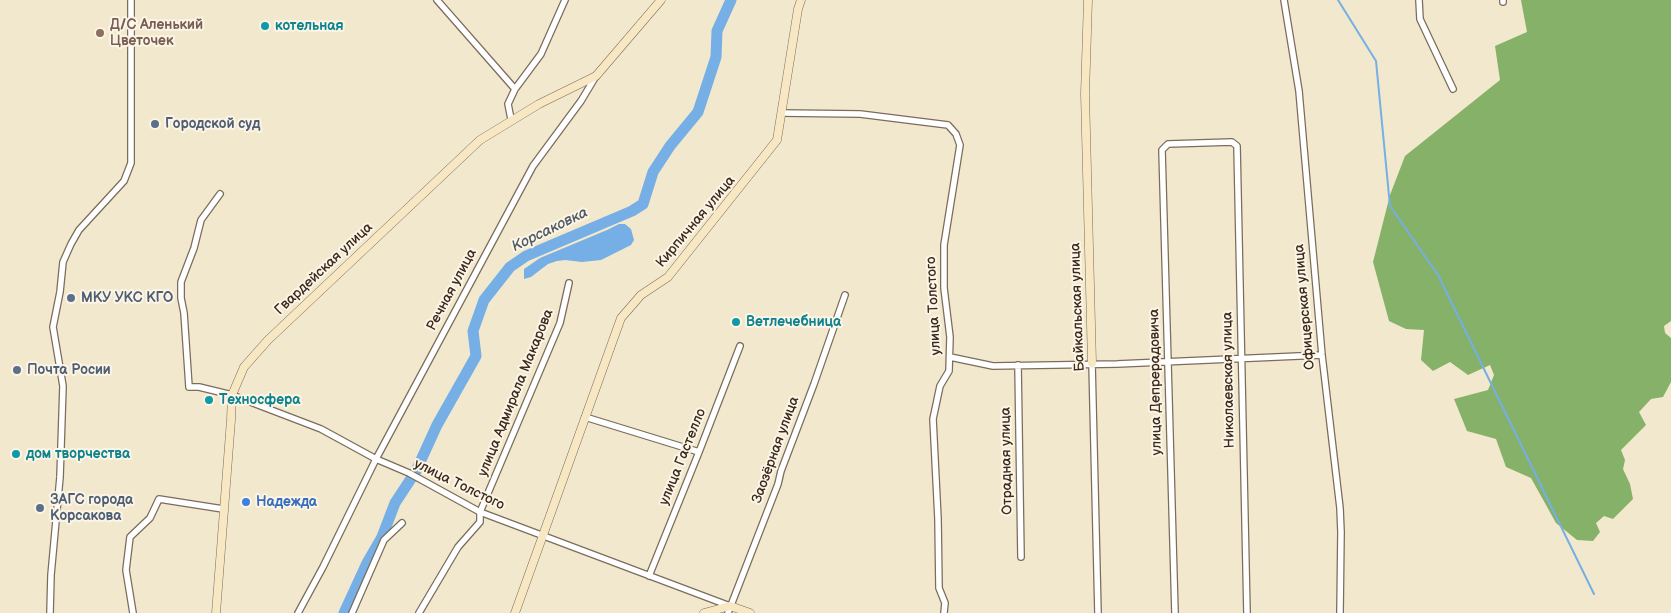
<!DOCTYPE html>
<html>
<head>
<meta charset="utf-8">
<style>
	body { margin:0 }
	canvas { display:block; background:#f2e8cd }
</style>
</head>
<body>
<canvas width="1671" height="613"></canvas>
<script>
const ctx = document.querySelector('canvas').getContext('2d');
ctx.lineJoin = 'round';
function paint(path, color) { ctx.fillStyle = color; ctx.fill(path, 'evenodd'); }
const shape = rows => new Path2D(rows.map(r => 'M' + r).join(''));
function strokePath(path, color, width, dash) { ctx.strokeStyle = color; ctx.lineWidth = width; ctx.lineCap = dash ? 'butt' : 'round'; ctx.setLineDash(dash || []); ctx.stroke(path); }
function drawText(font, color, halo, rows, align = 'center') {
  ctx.font = font + ' "Balsamiq Sans",sans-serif'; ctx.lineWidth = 4; ctx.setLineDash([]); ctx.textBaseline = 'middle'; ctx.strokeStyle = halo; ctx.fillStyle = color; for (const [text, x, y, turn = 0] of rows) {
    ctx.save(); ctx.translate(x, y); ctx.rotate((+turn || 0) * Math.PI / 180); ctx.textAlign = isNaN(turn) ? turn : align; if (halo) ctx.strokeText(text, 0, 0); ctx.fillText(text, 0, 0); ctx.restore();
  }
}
paint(shape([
	[1521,0,1671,0,1671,321,1664,326,1665,333,1671,338,1671,382,1663,397,1651,399,1639,412,1646,425,1621,450,1625,460,1623,469,1630,484,1633,499,1613,519,1604,516,1596,523,1600,532,1593,541,1577,540,1556,523,1531,478,1506,467,1496,439,1467,431,1454,399,1488,390,1494,375,1490,365,1468,375,1450,362,1433,371,1421,360,1424,330,1406,329,1389,321,1373,262,1390,195,1405,156,1500,80,1495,46,1527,32]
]), '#86b168');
paint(shape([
	[619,224,625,224,631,229,634,240,631,245,601,260,582,262,565,260,557,261,548,264,531,277,524,279,524,269,540,258,607,230]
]), '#75afe5');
strokePath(shape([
	[1338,0,1376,61,1390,206,1438,275,1594,594]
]), '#75afe5', 2);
strokePath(shape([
	[344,613,367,563,382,537,395,503,416,471,437,425,476,356,473,331,484,300,510,267,526,256,632,211,643,204,653,172,670,146,698,112,716,57,717,31,731,0]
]), '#75afe5', 11);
const street = shape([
	[437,0,515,89],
	[1284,0,1299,91,1322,355,1340,508,1341,532,1340,613],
	[1419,0,1420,19,1453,89],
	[1503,0,1503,2],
	[781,113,860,114,948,125,956,134,960,145,944,245,944,288,950,337,949,371,940,386,933,419,938,519,939,588,945,603,944,613],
	[511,119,508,104,515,89,541,54,565,0],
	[220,194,201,220,194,248,181,282,181,298,184,313,189,387,199,387,232,395,321,429,376,459,409,473,480,512,730,606],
	[950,357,993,366,1117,364,1322,355],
	[1092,363,1098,613],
	[1018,365,1021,557],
	[585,417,699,452],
	[649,576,699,452,740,346],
	[50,613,51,575,60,477,63,386,53,327,60,292,63,262,71,244,79,230,124,181,131,163,131,0],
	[133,613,126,570,130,537,150,518,159,499,223,509],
	[298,613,323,567,376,459,533,166,581,101,596,76],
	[352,613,384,540,402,523],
	[419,613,458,547,480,522,480,512,560,323,569,283],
	[728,613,778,484,781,471,814,384,845,295],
	[1175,613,1162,150,1168,144,1232,142,1237,146,1247,613]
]);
const secondary = shape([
	[1088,0,1085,94,1092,363],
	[216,613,231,420,232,395,244,367,268,340,480,140,539,104,596,76,661,0],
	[515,613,621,318,641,295,668,277,777,140,798,9,801,0],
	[704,613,730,606,750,613]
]);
strokePath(street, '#7b6c5b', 8);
strokePath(secondary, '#7b6c5b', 9);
strokePath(street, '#fff', 5.5);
strokePath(secondary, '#f7e8c3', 8);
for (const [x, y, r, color] of [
	[265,26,5,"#0f9aa8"],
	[100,33,5,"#8d6e63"],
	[155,124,5,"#5c6f8a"],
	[71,298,5,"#5c6f8a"],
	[736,322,5,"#0f9aa8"],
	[17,370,5,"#5c6f8a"],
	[209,400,5,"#0f9aa8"],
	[16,454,5,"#0f9aa8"],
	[246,502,5,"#3f7fe0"],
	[40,508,5,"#5c6f8a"]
]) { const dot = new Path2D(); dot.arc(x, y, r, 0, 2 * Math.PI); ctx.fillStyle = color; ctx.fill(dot); strokePath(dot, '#fcf5e5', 2); }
drawText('bold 14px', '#785e54', '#fcf5e5', [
	["Д/С Аленький",110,25],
	["Цветочек",110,41]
], 'left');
drawText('bold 14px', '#0d838f', '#fcf5e5', [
	["котельная",275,26],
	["Ветлечебница",746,322],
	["Техносфера",219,400],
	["дом творчества",26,454]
], 'left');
drawText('bold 14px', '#4e5e75', '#fcf5e5', [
	["Городской суд",165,124],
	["МКУ УКС КГО",81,298],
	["Почта Росии",27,370],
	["ЗАГС города",50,500],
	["Корсакова",50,516]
], 'left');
drawText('14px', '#3b2a1e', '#fcf5e5', [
	["Кирпичная улица",696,222,-50],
	["Гвардейская улица",324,269,-43],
	["Речная улица",452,290,-62],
	["улица Толстого",934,306,-93],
	["Байкальская улица",1078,307,-92],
	["Офицерская улица",1305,307,-95],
	["Николаевская улица",1229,380,-91],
	["улица Депрерадовича",1156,382,-91],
	["улица Адмирала Макарова",516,393,-68],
	["Заозёрная улица",776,450,-70],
	["улица Гастелло",683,457,-68],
	["Отрадная улица",1007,461,-91],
	["улица Толстого",459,485,26]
]);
drawText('bold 14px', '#366cbe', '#fcf5e5', [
	["Надежда",256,502]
], 'left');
drawText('italic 15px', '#4f5964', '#fcf5e5', [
	["Корсаковка",550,230,-26]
]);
</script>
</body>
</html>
